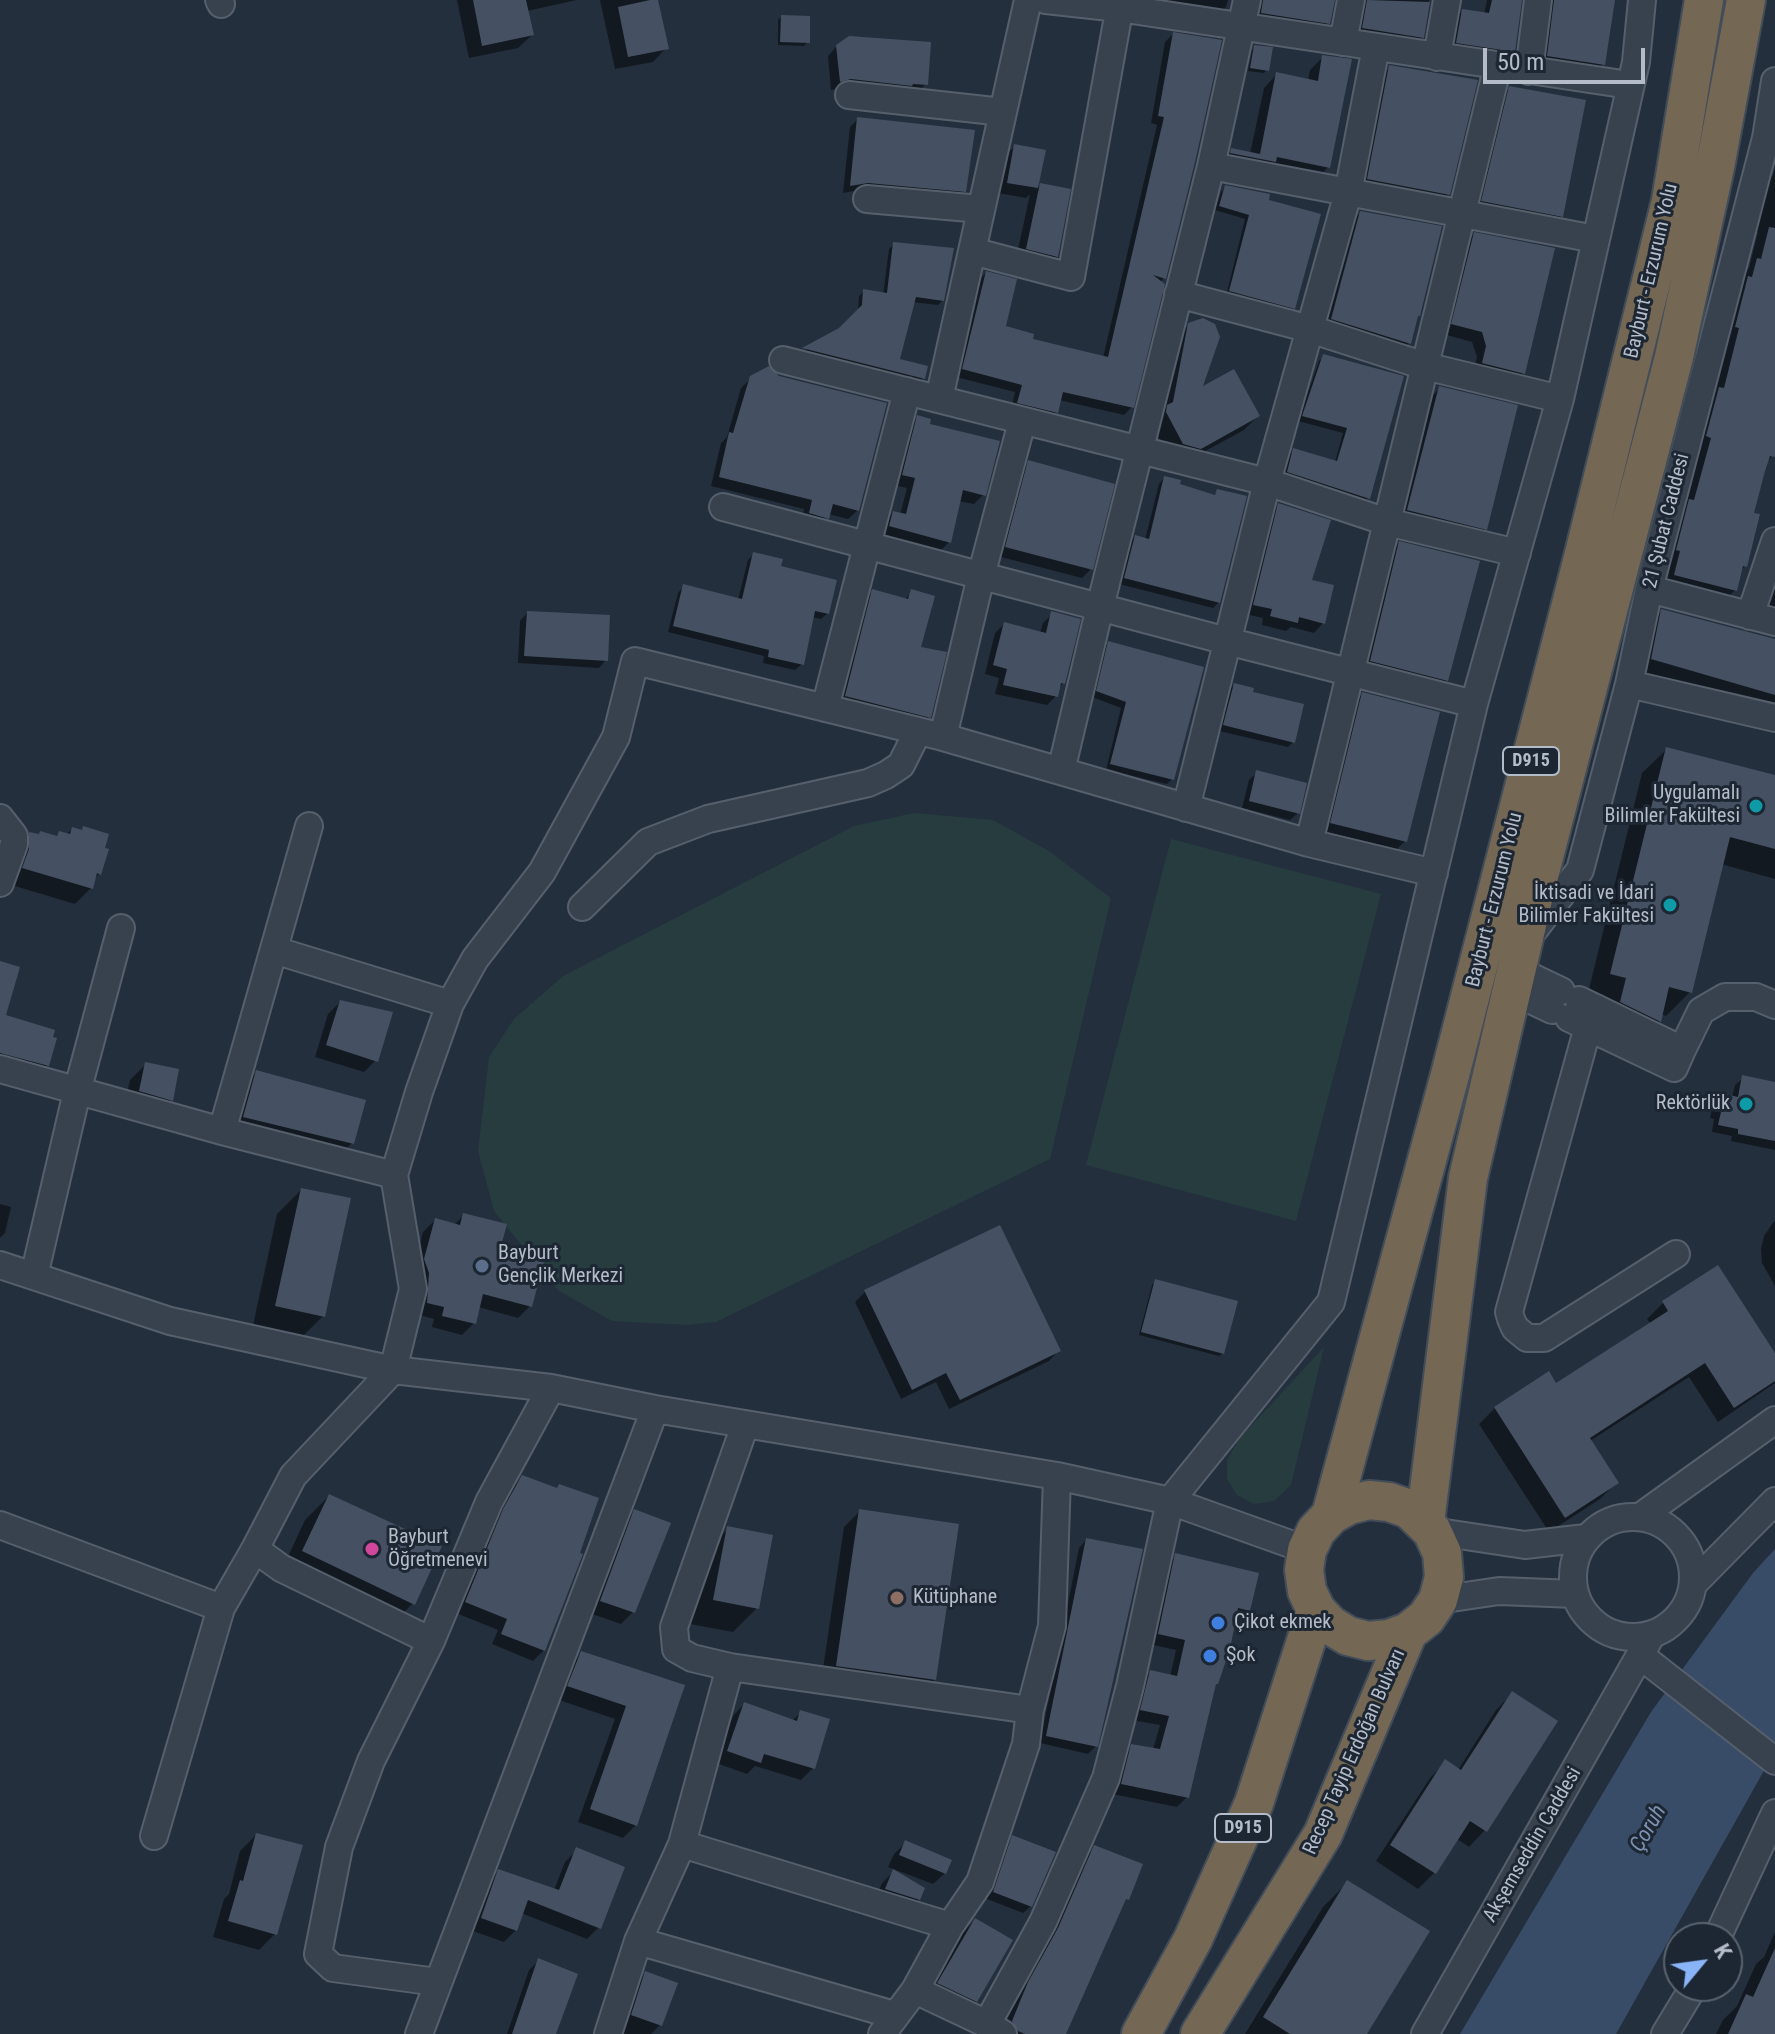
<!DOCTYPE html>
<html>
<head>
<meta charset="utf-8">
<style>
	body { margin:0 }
	#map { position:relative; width:1775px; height:2034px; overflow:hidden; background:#242f3e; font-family:"Roboto Condensed",sans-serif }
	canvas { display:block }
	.north { position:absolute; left:1663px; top:1922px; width:80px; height:80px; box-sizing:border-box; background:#1d2633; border:2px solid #59626f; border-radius:50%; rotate:61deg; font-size:22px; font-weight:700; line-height:32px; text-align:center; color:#b4bcc9 }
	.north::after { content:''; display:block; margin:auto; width:28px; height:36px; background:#8ab4f8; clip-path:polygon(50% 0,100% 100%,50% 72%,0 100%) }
	.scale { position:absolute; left:1483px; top:48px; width:162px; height:36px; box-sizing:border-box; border:4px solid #b4bcc9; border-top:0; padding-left:10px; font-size:24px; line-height:28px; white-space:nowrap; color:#b4bcc9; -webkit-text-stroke:6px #1d2633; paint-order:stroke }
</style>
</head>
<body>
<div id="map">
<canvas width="1775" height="2034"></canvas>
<div class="north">K</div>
<div class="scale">50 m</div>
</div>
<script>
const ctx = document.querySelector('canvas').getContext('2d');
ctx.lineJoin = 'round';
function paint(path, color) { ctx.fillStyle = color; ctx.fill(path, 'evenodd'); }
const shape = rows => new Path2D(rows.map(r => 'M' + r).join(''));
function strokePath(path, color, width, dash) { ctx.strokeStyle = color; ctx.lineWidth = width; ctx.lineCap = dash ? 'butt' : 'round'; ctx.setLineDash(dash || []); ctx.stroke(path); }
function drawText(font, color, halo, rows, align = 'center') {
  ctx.font = font + ' "Roboto Condensed",sans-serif'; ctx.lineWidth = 6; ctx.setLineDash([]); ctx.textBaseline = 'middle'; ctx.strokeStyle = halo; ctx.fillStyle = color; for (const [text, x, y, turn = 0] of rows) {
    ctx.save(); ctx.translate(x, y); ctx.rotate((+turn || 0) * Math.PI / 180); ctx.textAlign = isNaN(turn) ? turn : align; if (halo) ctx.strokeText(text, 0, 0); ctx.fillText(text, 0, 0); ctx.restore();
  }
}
paint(shape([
	[914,813,993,820,1049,851,1111,898,1050,1159,716,1322,687,1325,612,1321,559,1291,494,1211,478,1151,489,1057,514,1019,563,976,854,826],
	[1171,839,1381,894,1296,1221,1086,1165],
	[1324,1347,1291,1485,1274,1501,1254,1504,1237,1495,1227,1479,1227,1460,1240,1438]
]), '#263c3f');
paint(shape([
	[1775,1549,1775,1751,1616,2034,1460,2034,1651,1712,1753,1573]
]), '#394c67');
paint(shape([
	[457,0,577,0,527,11,532,35,518,48,469,58],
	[600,0,656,0,666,48,653,62,615,69],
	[1128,0,1228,0,1226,7,1219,15],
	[1257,0,1334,0,1328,23,1321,30,1254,20],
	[1358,0,1429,0,1422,37,1415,44,1356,35],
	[1487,0,1520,0,1513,51,1506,58,1450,50,1455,19,1462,11,1484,15],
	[1543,0,1612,0,1603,64,1595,72,1541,63],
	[781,17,808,42,804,46,778,45,778,20],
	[1173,34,1164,278,1159,283,1132,407,1124,415,1059,400,1056,412,1048,420,1011,410,1015,392,956,377,978,281,986,273,1003,328,1030,340,1103,358,1157,125,1151,123,1165,42],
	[837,46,926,84,916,93,840,88,831,90,828,56],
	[1255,47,1267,70,1264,73,1248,71,1252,50],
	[1323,57,1328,167,1315,181,1219,164,1232,150,1250,154,1264,88,1277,74,1308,81,1310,70],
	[1390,67,1448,194,1441,201,1361,186,1383,74],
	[1510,88,1561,216,1552,225,1473,210,1501,97],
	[858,119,964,191,956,199,859,190,843,193,850,127],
	[1015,146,1043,152,1036,189,1040,185,1056,256,1046,267,1016,259,1030,194,1026,198,998,193,1005,156],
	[1775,168,1775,452,1765,465,1752,514,1745,566,1739,572,1735,590,1721,604,1662,588,1699,451,1694,450,1706,403,1713,396,1744,274,1749,268,1758,232,1754,230,1767,182,1773,175],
	[1226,187,1268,195,1294,308,1289,312,1226,296,1245,219,1215,210,1221,192],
	[1360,213,1415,319,1409,343,1401,351,1325,327,1353,220],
	[1474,234,1523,373,1513,383,1473,373,1477,357,1472,342,1443,334,1464,245],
	[894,244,943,300,938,305,912,302,898,360,923,378,918,383,800,353,840,329,858,312,859,296,864,291,883,295,889,249],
	[1189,325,1217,330,1218,342,1199,390,1258,416,1244,430,1185,462,1169,458,1153,427,1175,339],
	[1324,356,1402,378,1368,498,1363,503,1283,477,1289,455,1294,450,1335,462,1343,433,1298,421,1319,361],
	[751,378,858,510,848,519,828,514,818,527,801,522,804,509,711,486,721,443,727,437,741,388],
	[1440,388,1486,528,1479,535,1402,516,1433,395],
	[918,417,927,425,984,494,974,504,958,501,949,542,939,552,880,536,883,523,893,513,900,515,907,488,893,485,908,427],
	[1029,463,1091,569,1082,578,997,556,1020,472],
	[1164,478,1178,486,1212,497,1218,491,1219,602,1213,608,1119,584,1129,543,1135,537,1145,540,1159,484],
	[1279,505,1310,581,1323,623,1314,633,1291,627,1286,631,1262,625,1263,618,1245,614,1270,514],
	[1399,543,1447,680,1441,685,1366,666,1394,549],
	[754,554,779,568,828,613,821,619,812,617,802,664,795,670,763,663,764,656,668,632,678,593,684,586,738,600,748,560],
	[1775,572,1775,610,1763,607],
	[873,591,905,600,912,591,929,717,924,722,840,702,867,597],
	[1662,611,1775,641,1775,709,1640,671,1650,623],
	[527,613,606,660,599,668,518,663,520,621],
	[1052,614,1063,683,1058,689,1056,696,1047,705,995,694,999,678,985,674,995,633,1004,624,1040,633,1043,623],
	[1109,643,1172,779,1167,784,1106,770,1121,708,1092,697,1103,648],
	[1234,685,1251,694,1293,742,1288,747,1219,731,1229,690],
	[1363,694,1405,841,1397,849,1323,831,1355,702],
	[1667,749,1775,777,1775,879,1721,864,1690,992,1666,1016,1661,1014,1659,1021,1635,1045,1587,997,1642,773],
	[1257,773,1298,813,1290,820,1242,808,1249,780],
	[72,829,81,832,99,874,93,880,91,888,75,904,8,884,13,850,29,834,55,838,59,833,66,835],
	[0,963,4,1016,47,1065,38,1074,0,1064],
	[340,1002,376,1060,364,1072,315,1057,328,1014],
	[146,1064,171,1100,155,1116,124,1107,130,1080],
	[257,1072,352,1143,338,1157,230,1130,242,1087],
	[1743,1078,1775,1084,1775,1150,1731,1141,1732,1136,1712,1132,1714,1119,1710,1118,1713,1103,1720,1095,1732,1098,1735,1085],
	[301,1190,323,1316,299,1340,252,1330,277,1214],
	[0,1204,11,1207,5,1233,0,1238],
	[464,1215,498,1251,530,1306,518,1318,478,1307,474,1323,462,1335,432,1327,434,1319,416,1314,413,1272,423,1232,435,1220,454,1225],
	[1775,1220,1775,1286,1762,1263,1761,1249,1764,1236],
	[1718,1268,1775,1357,1775,1383,1718,1422,1689,1377,1590,1441,1616,1483,1600,1499,1549,1532,1479,1424,1495,1408,1548,1374,1556,1386,1651,1324,1647,1319,1663,1303],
	[1156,1281,1223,1353,1219,1356,1139,1335,1152,1285],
	[865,1292,1059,1350,1049,1361,949,1409,936,1382,901,1399,855,1302],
	[522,1477,544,1650,533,1661,492,1644,498,1630,456,1613,494,1521,512,1488],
	[329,1496,413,1603,389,1628,279,1576,305,1520],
	[635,1511,633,1612,621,1624,589,1613,623,1523],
	[860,1511,935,1680,918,1696,821,1682,844,1527],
	[728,1529,757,1608,733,1632,690,1624,703,1553],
	[1086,1540,1096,1746,1088,1754,1040,1743,1079,1548],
	[1176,1556,1248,1610,1238,1620,1234,1619,1213,1686,1187,1797,1177,1807,1112,1794,1122,1756,1132,1746,1153,1750,1160,1725,1132,1720,1140,1682,1150,1673,1170,1677,1176,1650,1149,1644,1166,1566],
	[581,1654,682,1686,636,1825,623,1838,578,1822,615,1719,556,1699,568,1667],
	[1512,1694,1485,1830,1469,1847,1457,1839,1434,1873,1418,1889,1376,1861,1430,1778,1446,1762,1458,1770,1496,1710],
	[744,1704,792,1721,801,1712,813,1768,801,1780,755,1766,747,1774,716,1763,733,1716],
	[256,1835,275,1934,259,1950,213,1937,224,1899,229,1894,240,1851],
	[1013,1838,1031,1906,1023,1913,987,1899,1005,1845],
	[905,1843,945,1873,933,1884,888,1867,894,1854],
	[1095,1848,1065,2034,999,2034,1080,1862],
	[577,1850,599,1927,587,1939,521,1913,516,1930,504,1942,470,1930,487,1883,499,1871,554,1890,565,1862],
	[894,1871,919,1899,907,1911,875,1900,882,1883],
	[1347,1883,1364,2034,1245,2034,1323,1907],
	[975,1920,976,2001,960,2017,923,1999,959,1936],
	[1775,1932,1775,2034,1716,2034,1723,2020,1737,2006,1756,1964,1764,1957],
	[538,1961,555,2034,507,2034,529,1970],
	[646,1973,660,2025,651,2034,618,2034,634,1985]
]), '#0007');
paint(shape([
	[473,0,526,0,534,35,482,46],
	[650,0,658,0,669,49,628,57,618,7],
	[1263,0,1335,0,1330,24,1261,13],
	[1367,0,1430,2,1424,38,1362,28],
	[1492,0,1522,0,1515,52,1456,43,1462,9,1489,13],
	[1554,0,1615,0,1605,65,1547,56],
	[781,15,810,16,810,43,780,42],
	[1173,32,1222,40,1195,162,1166,279,1153,275,1165,284,1134,408,1063,392,1058,413,1017,403,1022,385,962,369,986,271,1017,279,1006,326,1034,334,1033,339,1108,357,1164,117,1158,116],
	[849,36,931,42,928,85,913,84,912,86,851,79,840,82,836,45],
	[1254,45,1273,47,1269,71,1250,68],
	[1322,55,1352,59,1330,168,1277,157,1276,162,1230,153,1231,148,1260,154,1276,72,1318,81],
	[1389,65,1478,80,1450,195,1367,179],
	[1509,86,1586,100,1563,217,1481,201],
	[857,117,975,130,966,192,868,183,850,186],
	[1014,144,1046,150,1038,188,1007,183],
	[1040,183,1071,189,1058,257,1026,249],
	[1225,185,1270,194,1269,200,1321,214,1295,309,1229,291,1249,215,1219,206],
	[1360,211,1442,226,1420,316,1418,316,1411,344,1331,319],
	[1769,227,1775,228,1775,457,1770,456,1765,471,1754,513,1760,514,1747,567,1743,566,1737,591,1674,575,1680,551,1676,550,1689,499,1694,500,1711,438,1706,436,1719,387,1724,388,1739,328,1735,327,1748,276,1752,277,1757,258,1761,259],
	[1474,232,1555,248,1525,374,1482,363,1486,346,1482,332,1451,324],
	[893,242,954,248,944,301,916,297,900,359,928,366,925,379,802,348,839,328,862,305,863,289,887,293],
	[1203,318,1215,324,1220,337,1203,386,1234,369,1260,416,1201,449,1183,444,1166,412,1167,405,1173,402,1188,323],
	[1323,354,1404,376,1370,499,1287,472,1293,448,1337,461,1347,428,1302,416],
	[769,366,779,376,887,403,859,511,833,504,829,519,809,513,812,500,719,477,729,432,733,433,750,376],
	[1439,386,1518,405,1487,530,1407,510],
	[917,415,931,419,930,424,1000,441,986,496,963,490,951,543,889,526,893,511,906,514,915,478,902,475],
	[1028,460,1115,484,1093,570,1005,547],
	[1164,476,1181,480,1180,484,1215,495,1217,489,1247,496,1220,603,1124,578,1135,535,1149,539],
	[1278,503,1331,520,1312,580,1334,585,1325,624,1299,617,1298,623,1270,616,1272,609,1253,605],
	[1399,541,1480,561,1448,681,1370,661],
	[753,552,783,559,781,566,837,580,829,614,815,611,804,665,768,657,769,650,673,626,683,584,742,599],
	[872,589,908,599,911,589,935,596,921,647,947,652,931,718,845,696],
	[1661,609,1775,639,1775,695,1651,659],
	[527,611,610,615,608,661,524,656],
	[1051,611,1081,619,1065,684,1061,683,1058,697,1003,685,1007,669,993,665,1004,622,1046,633],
	[1108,641,1204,667,1174,780,1110,764,1126,702,1096,691],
	[1234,683,1254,688,1253,692,1304,704,1295,743,1223,725],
	[1362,692,1440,712,1407,842,1330,823],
	[1666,747,1775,775,1775,849,1730,837,1692,993,1669,987,1661,1022,1620,1002,1626,978,1610,974],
	[1256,770,1307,783,1300,814,1249,801],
	[83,826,109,834,105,848,109,849,101,875,97,873,93,889,22,868,29,849,29,832,39,834,40,831,57,836,59,831,70,834,72,827,82,830],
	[0,961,20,967,6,1015,55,1030,53,1037,57,1038,49,1066,0,1053],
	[340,1000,393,1012,378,1062,326,1045],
	[145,1062,179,1069,173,1101,139,1091],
	[256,1070,366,1100,354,1144,243,1117],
	[1742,1075,1775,1082,1775,1141,1738,1134,1738,1129,1718,1125,1721,1112,1716,1111,1720,1093,1738,1097],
	[301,1188,351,1198,325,1317,275,1306],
	[463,1213,507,1224,500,1250,544,1261,532,1307,483,1294,476,1324,442,1316,444,1307,427,1303,429,1273,424,1259,435,1218,460,1225],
	[1000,1225,1061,1351,960,1400,946,1373,912,1390,864,1290],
	[1718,1265,1775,1353,1775,1381,1734,1408,1705,1363,1590,1438,1619,1483,1565,1518,1494,1407,1549,1371,1556,1383,1668,1311,1662,1301],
	[1155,1279,1238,1301,1224,1354,1141,1332],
	[522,1475,557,1488,559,1484,599,1498,580,1553,583,1554,545,1651,501,1634,507,1619,465,1602,503,1509],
	[329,1494,442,1546,415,1605,302,1551],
	[634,1509,671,1523,635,1613,600,1601],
	[859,1509,959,1524,936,1680,836,1666],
	[727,1526,773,1535,759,1609,713,1600],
	[1086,1538,1143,1549,1098,1747,1046,1736],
	[1175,1553,1259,1573,1250,1611,1238,1608,1230,1649,1218,1684,1216,1684,1189,1798,1121,1784,1131,1744,1160,1749,1169,1716,1140,1710,1150,1670,1177,1676,1185,1640,1158,1634],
	[581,1651,685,1685,637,1826,590,1809,626,1706,567,1686],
	[1512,1691,1558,1721,1487,1832,1470,1821,1436,1874,1390,1845,1445,1759,1461,1770],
	[744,1702,797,1721,800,1710,830,1719,815,1769,764,1754,761,1763,727,1751],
	[256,1833,303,1845,277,1935,228,1921,240,1880,243,1881],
	[1012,1835,1056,1852,1032,1907,993,1892],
	[905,1840,952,1860,946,1874,899,1855],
	[1094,1845,1143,1864,1129,1900,1126,1899,1066,2034,1025,2034,1018,2031,1012,2021,1028,1982,1058,1928],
	[576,1847,625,1867,601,1929,528,1900,517,1931,481,1918,498,1869,559,1890],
	[893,1869,925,1888,920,1900,885,1889],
	[1347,1880,1430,1931,1367,2034,1290,2034,1263,2017],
	[975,1918,1013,1940,977,2002,937,1983],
	[1775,1948,1775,2034,1728,2034,1746,1994,1753,1997],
	[538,1958,578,1974,556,2034,512,2034],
	[645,1971,678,1983,662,2026,631,2015]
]), '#455162');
const minor = shape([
	[219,0,221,4],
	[1046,0,1119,8,1629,85],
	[1343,42,1351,0],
	[1437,57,1447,0],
	[1529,71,1538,0],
	[849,95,1003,112],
	[1211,166,1595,239],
	[867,199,981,209],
	[972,251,1071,277,1121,0],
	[1178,294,1310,329,1425,366,1560,399],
	[783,360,1267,482,1387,522,1517,553],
	[939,399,1028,0],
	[723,507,1227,641,1474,704],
	[1649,589,1775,622],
	[1750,616,1775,541],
	[1629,684,1775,718],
	[825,708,907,391],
	[943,737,981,576,1022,422],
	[1061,771,1100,607,1211,166,1247,0],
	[1186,808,1267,482,1348,193,1376,47],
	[0,818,14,836,14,844,0,883],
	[1309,843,1498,65],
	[582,907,648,842,708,819,868,783,886,775,901,765,918,731],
	[1530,935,1580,870,1629,684,1649,589,1766,138,1775,81],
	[274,950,450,1004],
	[1517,970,1561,991],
	[1512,991,1552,1010],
	[1596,1008,1588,1027,1509,1312,1511,1319,1515,1328,1527,1338,1544,1338,1676,1254],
	[1569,1018,1674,1068,1682,1050,1579,1000],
	[1682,1050,1701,1011,1725,997,1756,997,1775,1005],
	[0,1069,222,1131,394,1175],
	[222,1131,309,826],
	[0,1265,170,1321,393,1370,551,1388,655,1409,1057,1476,1170,1501,1307,1550],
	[34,1276,77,1092,121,928],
	[745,1425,674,1627,676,1649,692,1658,730,1667,1030,1710],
	[1640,1517,1775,1420],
	'1573 1577a60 60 0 1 1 120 0a60 60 0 1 1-120 0Z',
	[0,1525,221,1608],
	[1432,1531,1525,1545,1586,1538],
	[1693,1584,1775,1501],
	[1438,1600,1499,1591,1575,1594],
	[431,1641,281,1568,255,1549,293,1476,393,1370,413,1289,394,1175,419,1092,450,1004,475,959,542,872,616,737,635,661,943,737,1309,843,1434,873],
	[1641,1656,1775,1761],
	[154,1836,221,1608,255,1549],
	[682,1844,950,1926],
	[1717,1938,1775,1813],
	[638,1941,894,2015],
	[437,1982,333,1968,318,1954,339,1847,371,1761,431,1641,489,1502,551,1388],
	[915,1990,987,2024,1003,2034],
	[987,2024,1043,1922,1106,1778,1130,1686,1170,1501,1331,1302,1474,704,1560,399,1636,62,1642,0],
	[419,2034,655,1409],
	[608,2034,638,1941,682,1844,730,1667],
	[882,2034,915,1990,950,1926,980,1882,1026,1744,1030,1710,1052,1626,1057,1476],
	[1425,2034,1652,1634],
	[1665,2034,1694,1986]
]);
const highway = shape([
	[1331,1515,1349,1505,1369,1500,1389,1502,1409,1509,1432,1531,1442,1553,1444,1577,1438,1600,1426,1618,1408,1632,1389,1639,1368,1641,1348,1636,1330,1625,1316,1610,1307,1591,1304,1570,1307,1550,1316,1531,1331,1515,1450,1075,1584,554,1671,201,1704,0],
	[1425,1522,1468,1178,1533,899,1674,357,1715,167,1746,0],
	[1141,2034,1193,1939,1254,1803,1316,1610],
	[1200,2034,1323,1834,1408,1632]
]);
strokePath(minor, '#565f6c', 30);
strokePath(highway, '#434c59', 42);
strokePath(minor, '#38414e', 26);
strokePath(highway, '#746855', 38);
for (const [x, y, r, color] of [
	[1756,806,8,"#0f9aa8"],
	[1670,905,8,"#0f9aa8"],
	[1746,1104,8,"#0f9aa8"],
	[482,1266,8,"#5c6f8a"],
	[372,1549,8,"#d1479c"],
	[897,1598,8,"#8d6e63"],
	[1218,1623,8,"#3f7fe0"],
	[1210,1656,8,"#3f7fe0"]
]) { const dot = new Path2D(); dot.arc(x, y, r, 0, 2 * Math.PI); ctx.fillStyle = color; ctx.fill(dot); strokePath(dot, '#1d2633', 3); }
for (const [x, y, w] of [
	[1531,761,56],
	[1243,1828,56]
]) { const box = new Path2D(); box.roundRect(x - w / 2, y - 14, w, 28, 6); ctx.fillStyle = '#1d2633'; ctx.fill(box); strokePath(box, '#b4bcc9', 2); }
drawText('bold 18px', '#b4bcc9', null, [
	["D915",1531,761],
	["D915",1243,1828]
]);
drawText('20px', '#b4bcc9', '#1d2633', [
	["Bayburt - Erzurum Yolu",1652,271,-77],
	["21 Şubat Caddesi",1667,521,-76],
	["Bayburt - Erzurum Yolu",1495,900,-76],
	["Recep Tayip Erdoğan Bulvarı",1355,1752,-66],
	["Akşemseddin Caddesi",1533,1845,-60]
]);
drawText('20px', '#b4bcc9', '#1d2633', [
	["Uygulamalı",1740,794,"right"],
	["Bilimler Fakültesi",1740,817,"right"],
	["İktisadi ve İdari",1654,894,"right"],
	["Bilimler Fakültesi",1654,917,"right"],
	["Rektörlük",1730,1104,"right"],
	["Bayburt",498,1254],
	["Gençlik Merkezi",498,1277],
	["Bayburt",388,1538],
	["Öğretmenevi",388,1561],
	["Kütüphane",913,1598],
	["Çikot ekmek",1234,1623],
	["Şok",1226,1656]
], 'left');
drawText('italic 22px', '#7c92b1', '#1d2633', [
	["Çoruh",1649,1829,-60]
]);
</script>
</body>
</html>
